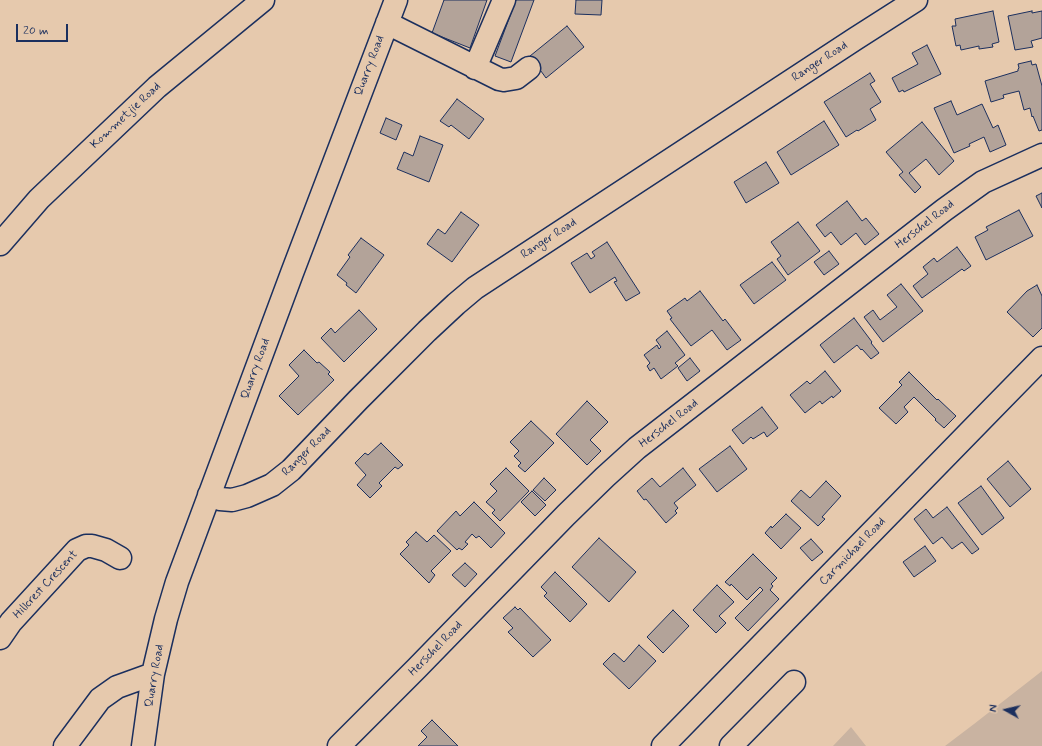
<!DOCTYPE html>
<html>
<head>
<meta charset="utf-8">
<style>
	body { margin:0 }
	#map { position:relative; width:1042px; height:746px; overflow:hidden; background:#e6c9ad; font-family:Mynerve,sans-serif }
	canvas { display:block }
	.north { position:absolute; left:986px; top:690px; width:40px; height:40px; -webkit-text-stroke:3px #e6c9ad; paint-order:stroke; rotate:278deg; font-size:11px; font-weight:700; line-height:16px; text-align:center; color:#1b2f5e }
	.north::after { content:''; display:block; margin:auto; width:14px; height:18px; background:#1b2f5e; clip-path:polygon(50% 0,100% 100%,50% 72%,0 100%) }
	.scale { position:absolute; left:16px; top:24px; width:52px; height:18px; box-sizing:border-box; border:2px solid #1b2f5e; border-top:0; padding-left:5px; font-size:12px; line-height:14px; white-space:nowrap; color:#1b2f5e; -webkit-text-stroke:3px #e6c9ad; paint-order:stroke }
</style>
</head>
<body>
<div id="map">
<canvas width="1042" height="746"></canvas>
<div class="north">N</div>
<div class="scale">20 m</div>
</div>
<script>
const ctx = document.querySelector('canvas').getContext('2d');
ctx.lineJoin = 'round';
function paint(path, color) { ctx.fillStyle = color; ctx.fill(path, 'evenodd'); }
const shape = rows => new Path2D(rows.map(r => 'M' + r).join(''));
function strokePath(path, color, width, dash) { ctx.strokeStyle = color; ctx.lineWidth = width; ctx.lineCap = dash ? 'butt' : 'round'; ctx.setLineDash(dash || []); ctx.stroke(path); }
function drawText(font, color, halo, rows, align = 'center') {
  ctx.font = font + ' Mynerve,sans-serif'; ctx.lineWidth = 3.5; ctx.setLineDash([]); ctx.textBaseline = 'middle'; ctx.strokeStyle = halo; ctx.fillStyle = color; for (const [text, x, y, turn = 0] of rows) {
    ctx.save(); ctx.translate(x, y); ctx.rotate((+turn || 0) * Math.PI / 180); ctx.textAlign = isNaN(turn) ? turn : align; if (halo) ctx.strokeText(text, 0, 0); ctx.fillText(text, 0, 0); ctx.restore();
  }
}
paint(shape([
	[1042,671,1042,746,945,746,974,724],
	[851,727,866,746,833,746]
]), '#c9b3a1');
const building = shape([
	[444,0,487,0,470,48,432,33,444,0],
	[516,0,534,0,511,62,495,56,516,0],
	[576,0,602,0,601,15,575,14,576,0],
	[993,11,999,42,992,44,993,47,979,49,979,46,961,50,960,45,956,46,952,26,956,26,955,19,993,11],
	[1032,11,1032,13,1042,11,1042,38,1031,41,1033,47,1015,50,1008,16,1032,11],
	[567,26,584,47,546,78,530,56,567,26],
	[927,45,941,74,904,92,903,90,899,92,892,78,918,64,912,53,927,45],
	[1031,61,1032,65,1036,64,1042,86,1042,130,1039,131,1033,116,1032,117,1030,108,1024,110,1019,91,1003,95,1004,98,991,102,985,81,1018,71,1018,69,1019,68,1018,64,1031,61],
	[870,73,875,81,870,84,881,102,870,109,876,120,858,131,857,130,846,137,824,102,870,73],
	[457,99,484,119,469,139,451,125,449,127,440,121,457,99],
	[951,101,957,115,982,104,993,128,998,125,1006,145,990,152,984,137,969,144,970,146,954,153,934,108,951,101],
	[386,118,402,125,396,140,380,133,386,118],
	[824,121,839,145,791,175,777,152,824,121],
	[922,122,954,161,939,175,926,159,909,173,921,187,915,193,899,175,903,172,886,152,922,122],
	[420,136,443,145,429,182,397,169,404,152,413,156,420,136],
	[766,162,779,183,746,203,734,182,766,162],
	[1042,193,1042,208,1036,196,1042,193],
	[847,201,862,221,866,218,879,234,865,245,856,233,841,245,831,232,825,237,816,225,847,201],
	[1019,210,1033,236,986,260,975,237,988,230,986,227,1019,210],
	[461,212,479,225,452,262,427,244,438,229,445,234,461,212],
	[798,222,820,251,788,275,777,259,781,256,771,242,798,222],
	[361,238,384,255,356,293,346,285,347,283,337,275,350,257,348,255,361,238],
	[607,242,640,293,626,301,614,282,617,281,615,277,590,293,571,263,587,253,591,259,595,256,592,252,607,242],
	[957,247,971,266,964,271,962,269,922,298,913,286,928,274,923,267,934,258,937,262,957,247],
	[829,251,839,264,824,275,814,262,829,251],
	[772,262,786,280,754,304,740,285,772,262],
	[901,284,923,311,883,342,864,317,873,310,880,320,897,307,887,295,901,284],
	[1037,285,1042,296,1042,328,1033,337,1007,312,1027,291,1037,285],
	[700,291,723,321,725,319,741,340,727,350,712,330,691,346,670,319,672,318,667,311,685,298,687,301,700,291],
	[359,310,377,329,344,362,321,338,331,328,335,333,359,310],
	[854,318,872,342,871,343,879,353,871,359,862,349,861,350,857,345,834,363,820,345,854,318],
	[667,331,685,355,675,363,678,366,661,379,654,368,650,371,647,366,650,363,644,355,657,345,659,349,661,347,656,340,667,331],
	[304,350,317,363,319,362,330,372,328,374,334,380,298,415,279,396,299,376,289,365,304,350],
	[690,358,700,371,687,381,678,368,690,358],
	[825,371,841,391,833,398,832,396,822,404,820,401,805,413,790,395,807,381,810,384,825,371],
	[909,372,937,400,938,399,956,416,944,428,935,420,936,419,914,397,904,407,908,412,896,424,879,408,902,385,899,382,909,372],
	[587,401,608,422,590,440,601,451,587,465,556,434,587,401],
	[762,407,778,428,767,437,764,432,753,439,751,437,743,444,732,430,762,407],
	[531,421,554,443,525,472,518,466,521,463,514,456,519,451,510,442,531,421],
	[381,443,403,465,398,469,395,467,379,483,382,486,370,498,357,485,366,475,355,463,365,453,368,455,381,443],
	[730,446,747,469,717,492,699,469,730,446],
	[1008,461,1031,489,1010,507,987,479,1008,461],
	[506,468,529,491,500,521,492,513,495,510,486,502,497,491,490,484,506,468],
	[683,468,696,485,674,503,678,508,675,511,677,513,666,523,646,499,644,500,637,491,652,478,660,487,683,468],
	[544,478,556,490,545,501,533,490,544,478],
	[826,481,841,496,822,517,825,519,818,526,791,501,801,490,810,498,826,481],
	[981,486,1004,518,982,535,958,503,981,486],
	[532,491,546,505,535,516,521,502,532,491],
	[474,502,505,533,491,548,479,536,476,538,472,534,465,542,468,544,462,550,459,548,457,550,437,531,456,511,460,516,474,502],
	[947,507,979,549,972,554,962,542,952,549,942,537,933,544,914,519,926,509,933,518,947,507],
	[786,514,801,528,781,549,765,533,771,526,772,528,786,514],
	[416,532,427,542,434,535,451,551,431,571,435,575,429,583,400,554,409,545,406,542,416,532],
	[599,538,636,572,609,602,572,567,599,538],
	[811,539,823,552,812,561,800,548,811,539],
	[925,546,936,561,914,577,903,562,925,546],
	[753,554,777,578,771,584,773,586,770,590,779,599,748,631,735,618,763,590,760,587,747,600,731,584,730,586,725,582,753,554],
	[465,563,477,574,465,587,452,575,465,563],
	[555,572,587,604,570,622,544,596,547,593,541,587,555,572],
	[717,585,734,602,719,616,726,623,716,633,693,610,717,585],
	[515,607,518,610,520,608,551,640,533,657,508,632,513,628,503,618,515,607],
	[673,610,689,626,663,653,647,637,673,610],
	[639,645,656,661,629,689,603,664,614,653,624,662,639,645],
	[432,720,458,746,418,746,427,737,421,731,432,720]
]);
paint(building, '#b3a399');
strokePath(building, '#1b2f5e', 1);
const minor = shape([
	[387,23,499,79,504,80,516,78,529,68],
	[475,68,504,0],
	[209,495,220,499,232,500,247,496,272,485,291,470,358,400,427,331,456,304,475,288,855,39,916,0],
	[0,638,11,622,77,550,86,546,92,546,106,550,120,558],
	[65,746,100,699,117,687,153,674],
	[143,746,153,674,166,619,177,582,292,273,396,0],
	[339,746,417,668,566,515,605,477,637,448,944,210,969,192,983,182,1042,155],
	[663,746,994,407,1042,358],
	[731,746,794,682]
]);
const major = shape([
	[0,244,39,199,157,87,263,0]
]);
strokePath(minor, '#1b2f5e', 25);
strokePath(major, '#1b2f5e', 25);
strokePath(minor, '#e6c9ad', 22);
strokePath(major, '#e6c9ad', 22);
drawText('12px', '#1b2f5e', '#e6c9ad', [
	["Ranger Road",820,62,-33],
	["Quarry Road",370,66,-69],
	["Kommetjie Road",126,116,-43],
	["Herschel Road",925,225,-38],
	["Ranger Road",549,239,-33],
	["Quarry Road",256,369,-70],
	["Herschel Road",669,424,-38],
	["Ranger Road",307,452,-45],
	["Carmichael Road",853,552,-46],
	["Hillcrest Crescent",46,585,-47],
	["Herschel Road",436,649,-46],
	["Quarry Road",155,676,-80]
]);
</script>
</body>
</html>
